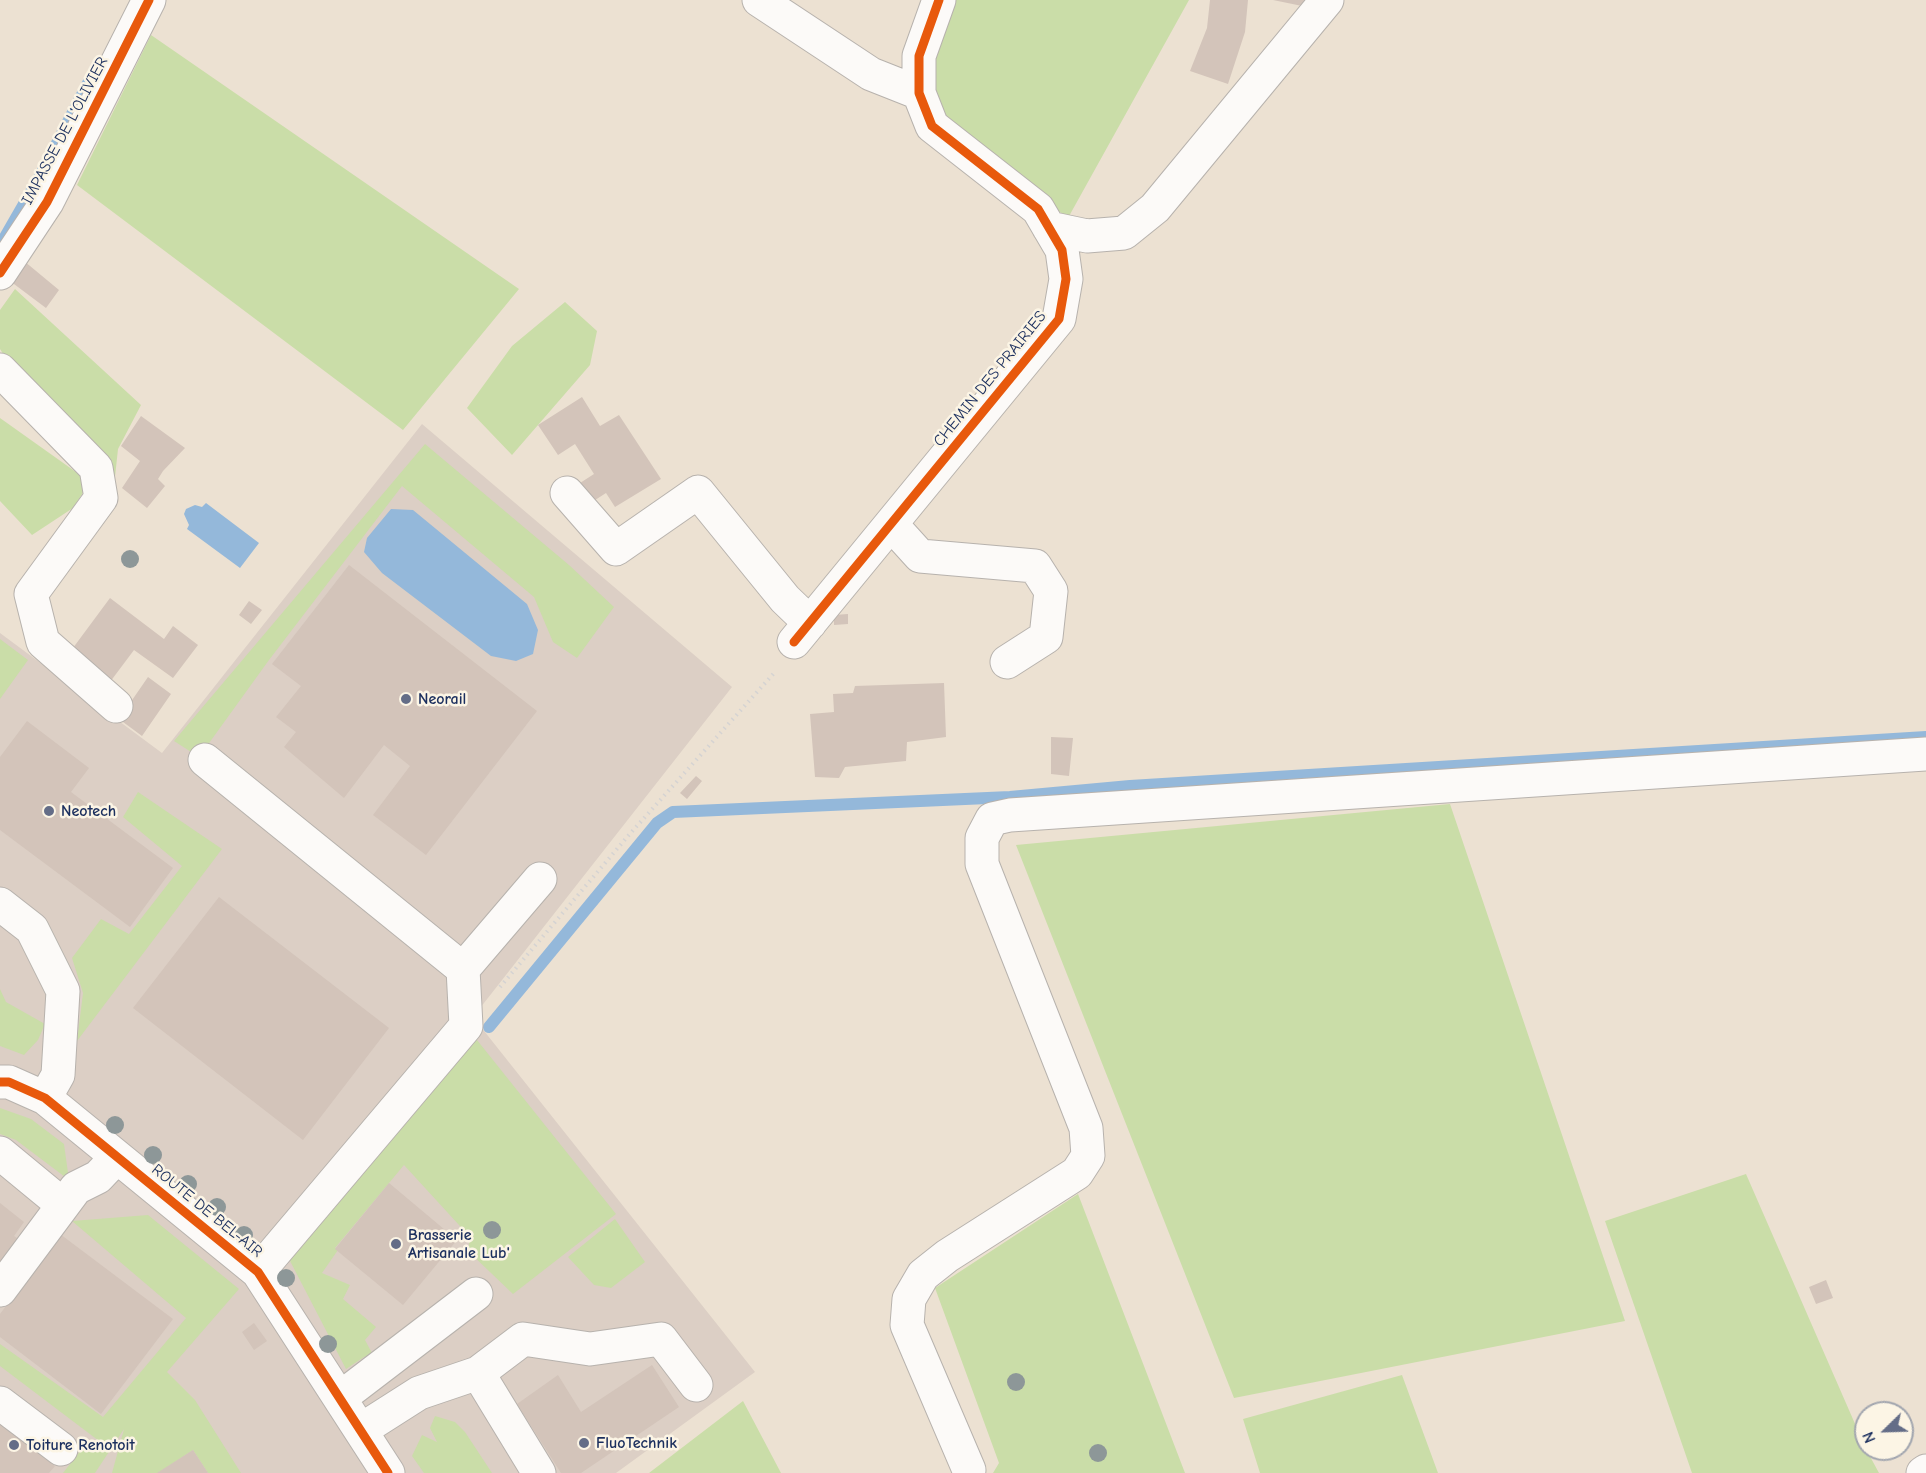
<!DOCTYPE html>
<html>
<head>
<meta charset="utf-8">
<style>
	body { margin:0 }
	#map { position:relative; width:1926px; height:1473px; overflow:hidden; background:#ece1d2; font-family:"Comic Neue",sans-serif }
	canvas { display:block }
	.north { position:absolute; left:1854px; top:1401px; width:60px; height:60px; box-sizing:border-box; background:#fcf5e5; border:2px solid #a2a6af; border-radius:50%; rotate:247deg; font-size:16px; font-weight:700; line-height:24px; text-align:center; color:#1b2f5e }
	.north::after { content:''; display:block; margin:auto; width:21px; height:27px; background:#646d87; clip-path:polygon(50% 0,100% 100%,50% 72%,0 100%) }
</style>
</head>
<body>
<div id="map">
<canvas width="1926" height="1473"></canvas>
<div class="north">N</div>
</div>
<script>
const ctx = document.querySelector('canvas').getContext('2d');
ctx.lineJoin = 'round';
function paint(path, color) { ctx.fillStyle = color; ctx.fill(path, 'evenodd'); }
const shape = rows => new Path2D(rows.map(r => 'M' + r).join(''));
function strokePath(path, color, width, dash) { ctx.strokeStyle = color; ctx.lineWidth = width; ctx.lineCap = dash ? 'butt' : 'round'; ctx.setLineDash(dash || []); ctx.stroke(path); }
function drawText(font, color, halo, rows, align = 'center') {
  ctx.font = font + ' "Comic Neue",sans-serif'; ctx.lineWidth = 5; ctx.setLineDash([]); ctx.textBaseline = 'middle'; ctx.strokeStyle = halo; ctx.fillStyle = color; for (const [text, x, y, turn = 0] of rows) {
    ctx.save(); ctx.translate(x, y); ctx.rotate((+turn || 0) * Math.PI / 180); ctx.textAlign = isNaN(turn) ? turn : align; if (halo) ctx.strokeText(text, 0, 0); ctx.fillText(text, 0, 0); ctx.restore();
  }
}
paint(shape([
	[422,424,732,687,473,1017,755,1372,616,1473,0,1473,0,633,162,753]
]), '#dccfc5');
paint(shape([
	[952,0,1189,0,1068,218,953,132,930,85,937,40],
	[151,35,519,289,403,430,77,185],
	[15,289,141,405,118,449,115,477,20,381,0,349,0,310],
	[565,302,597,331,590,365,512,455,467,408,512,346],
	[0,418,90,482,73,508,32,535,0,501],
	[425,444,569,565,614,607,577,658,553,642,534,597,402,486,269,660,199,757,174,741],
	[0,639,28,660,0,699],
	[138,792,222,849,77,1041,83,993,72,958,101,919,129,934,182,866,123,817],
	[1450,804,1625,1321,1234,1398,1016,845],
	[0,989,6,1002,45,1024,38,1040,24,1055,0,1046],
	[469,1030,616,1214,513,1294,468,1251,470,1237,404,1165,335,1248,338,1250,322,1273,350,1285,343,1299,376,1327,365,1340,373,1355,364,1357,346,1369,289,1259],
	[0,1108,31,1119,64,1144,69,1180,16,1140,0,1134],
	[1746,1174,1866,1449,1879,1473,1692,1473,1605,1221],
	[1078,1194,1185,1473,993,1473,999,1463,935,1288],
	[148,1215,239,1289,167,1372,195,1400,241,1473,208,1473,193,1450,158,1473,112,1473,124,1429,95,1473,63,1473,84,1446,95,1451,103,1444,0,1366,0,1344,103,1417,186,1318,72,1221],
	[615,1219,645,1262,611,1288,594,1285,568,1257],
	[1402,1375,1438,1473,1260,1473,1243,1419],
	[743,1401,781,1473,649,1473],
	[435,1416,455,1422,465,1432,492,1473,424,1473,412,1456,422,1435,437,1442,430,1428]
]), '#cadda8');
paint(shape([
	[206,503,259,543,240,568,187,529,189,525,184,514,186,509,195,505,202,507],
	[391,509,413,510,527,604,538,630,533,654,516,661,491,656,382,573,364,552,367,538]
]), '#94b8da');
strokePath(shape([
	[1,244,39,178,98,64],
	[489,1027,657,823,673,812,1010,797,1130,786,1926,737]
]), '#94b8da', 12);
paint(shape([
	[1210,0,1248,0,1245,32,1228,84,1190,71,1207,28],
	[1273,0,1308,0,1307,7],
	[24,261,59,290,46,308,10,281],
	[582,397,600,426,619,415,661,479,615,507,606,493,592,502,580,483,594,474,575,444,558,455,538,425],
	[141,416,185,448,163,471,158,479,165,486,147,508,122,488,140,461,121,446],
	[349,565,537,711,426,855,373,815,410,766,384,745,344,798,284,747,296,732,276,717,301,686,272,664],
	[110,598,164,639,173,626,198,645,173,678,134,650,110,682,70,652],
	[249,601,262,610,251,624,239,615],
	[848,614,848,624,834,625,834,615],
	[148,677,171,694,142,736,119,719],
	[944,683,946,737,907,742,906,761,845,767,839,778,815,777,810,714,834,712,833,694,853,693,855,686],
	[27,721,89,768,71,792,173,868,130,927,0,830,0,757],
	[1051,737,1073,738,1069,776,1051,774],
	[696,776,702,781,687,799,680,793],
	[219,897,389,1028,303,1140,133,1008],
	[389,1183,457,1240,403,1305,335,1249],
	[0,1203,24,1222,14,1236,24,1243,0,1275],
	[60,1234,173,1319,101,1414,0,1337,0,1314],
	[1826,1280,1833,1298,1816,1304,1809,1287],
	[254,1323,267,1341,254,1350,242,1332],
	[652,1365,679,1407,581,1473,561,1473,517,1404,558,1375,581,1412],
	[0,1423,55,1466,49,1473,0,1473],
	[193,1450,208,1473,157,1473]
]), '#d3c4ba');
const minor = shape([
	[759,0,871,74,919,93],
	[1049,228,1087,236,1124,233,1155,208,1327,0],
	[0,273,47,202,149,0],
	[0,370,96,468,101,498,31,594,43,642,116,706],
	[567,493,616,549,698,492,785,599,810,623],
	[891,524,920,556,1035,566,1051,591,1046,637,1007,662],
	[794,642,1059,319,1066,279,1062,250,1038,209,932,126,919,93,919,56,939,0],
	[205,760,463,969],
	[0,904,32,929,63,991,58,1075,45,1098],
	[0,1082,9,1082,45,1098,258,1272,388,1473],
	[0,1153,63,1205],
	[258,1272,466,1026,463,969,540,879],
	[0,1290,76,1188,98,1177,117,1157],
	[478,1373,523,1339,590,1349,661,1339,696,1385],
	[340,1398,476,1294],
	[0,1403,61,1449],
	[361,1430,419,1393,478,1373,539,1473],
	[969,1470,907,1325,909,1299,923,1275,947,1256,1077,1173,1088,1156,1086,1128,982,864,982,838,992,819,1010,815,1926,754],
	[1923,1473,1926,1471]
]);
strokePath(minor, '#b7b2ad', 35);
strokePath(shape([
	[500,987,628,836,775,672]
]), '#d5d3d2', 4, [1.5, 4.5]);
strokePath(minor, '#fcfaf8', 33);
strokePath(shape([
	[0,273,47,202,149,0],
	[794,642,1059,319,1066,279,1062,250,1038,209,932,126,919,93,919,56,939,0],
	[0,1082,9,1082,45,1098,258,1272,388,1473]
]), '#e8590c', 9);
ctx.fillStyle = '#8d9798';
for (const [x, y] of [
	[130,559],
	[115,1125],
	[153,1155],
	[188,1184],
	[217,1207],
	[492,1230],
	[244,1235],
	[286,1278],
	[328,1344],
	[1016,1382],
	[1098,1453]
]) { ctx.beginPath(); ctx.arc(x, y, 9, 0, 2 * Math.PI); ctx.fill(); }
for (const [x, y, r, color] of [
	[406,699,6,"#646d87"],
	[49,811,6,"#646d87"],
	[396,1244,6,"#646d87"],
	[584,1443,6,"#646d87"],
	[14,1445,6,"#646d87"]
]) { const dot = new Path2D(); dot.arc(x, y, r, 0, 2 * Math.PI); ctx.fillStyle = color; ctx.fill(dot); strokePath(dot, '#fcf5e5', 2); }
drawText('16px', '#1b2f5e', '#fcf5e5', [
	["IMPASSE DE L'OLIVIER",65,131,-62],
	["CHEMIN DES PRAIRIES",990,379,-51],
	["ROUTE DE BEL-AIR",207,1211,39]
]);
drawText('bold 16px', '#1b2f5e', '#fcf5e5', [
	["Neorail",418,699],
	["Neotech",61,811],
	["Brasserie",408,1235],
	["Artisanale Lub'",408,1253],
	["FluoTechnik",596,1443],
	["Toiture Renotoit",26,1445]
], 'left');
</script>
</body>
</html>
